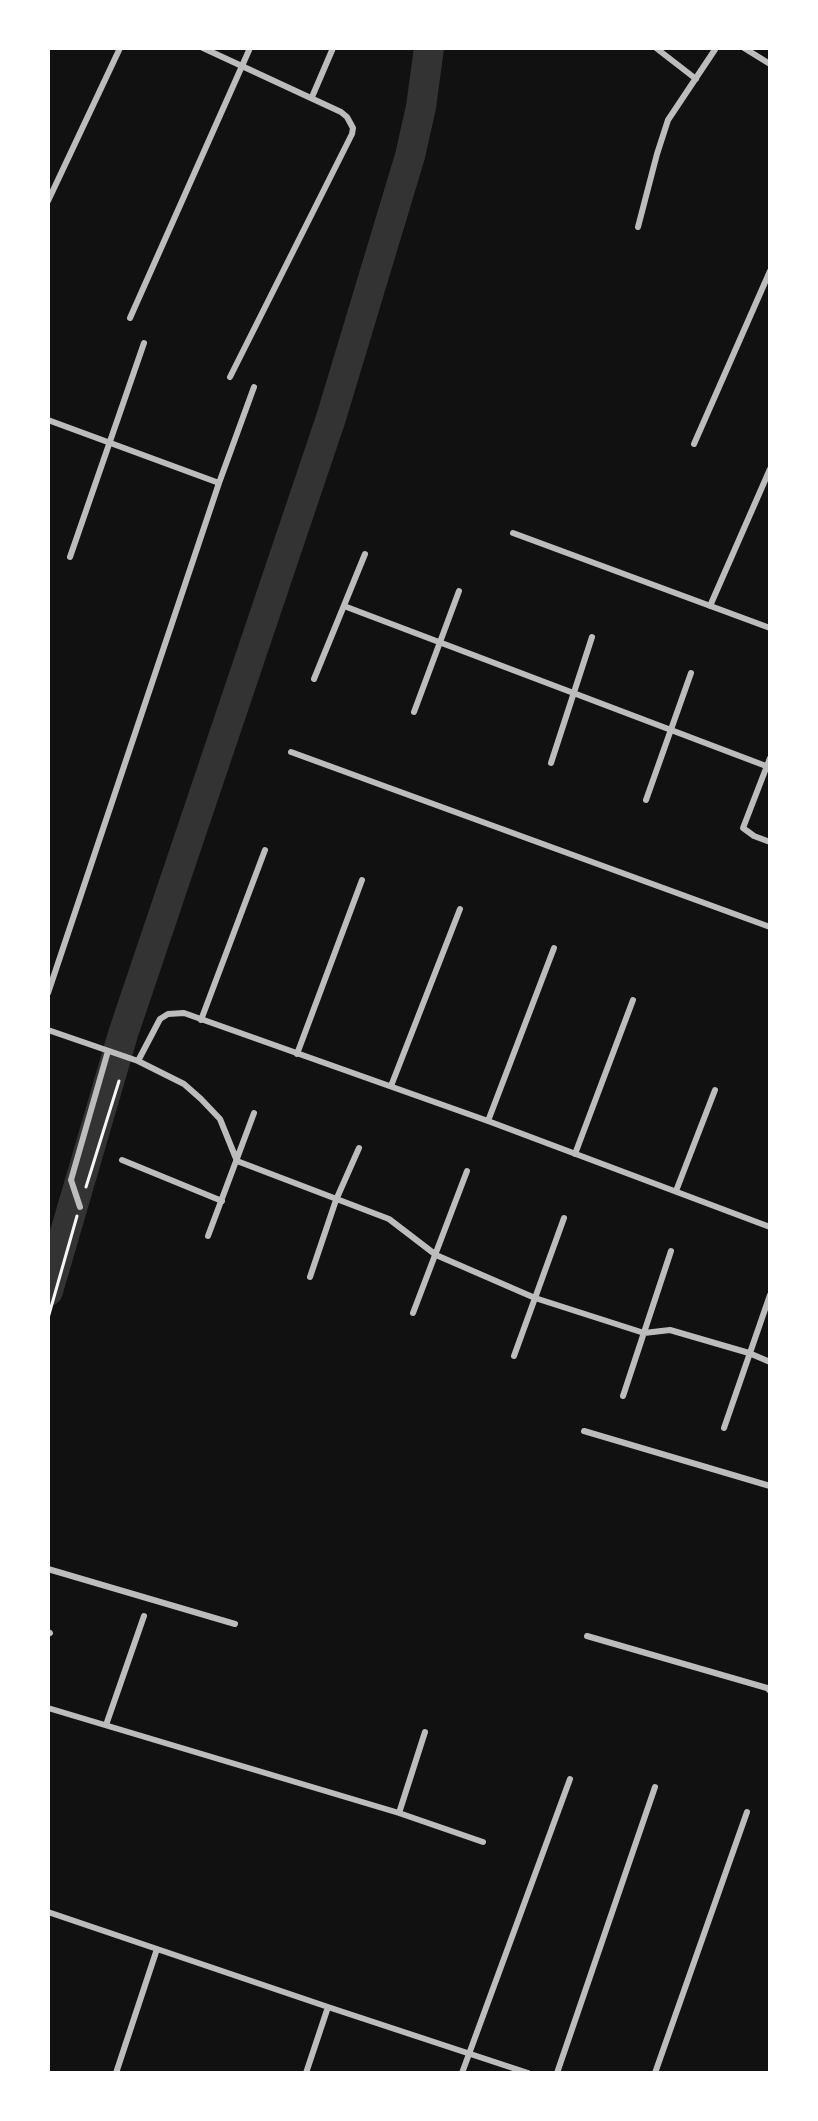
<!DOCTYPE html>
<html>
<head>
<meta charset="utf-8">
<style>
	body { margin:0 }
	#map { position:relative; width:818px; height:2121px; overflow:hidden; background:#111; font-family:"PT Sans",sans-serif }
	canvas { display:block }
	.frame { position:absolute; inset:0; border:50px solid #fff; pointer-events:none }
</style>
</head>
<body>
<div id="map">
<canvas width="818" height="2121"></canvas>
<div class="frame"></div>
</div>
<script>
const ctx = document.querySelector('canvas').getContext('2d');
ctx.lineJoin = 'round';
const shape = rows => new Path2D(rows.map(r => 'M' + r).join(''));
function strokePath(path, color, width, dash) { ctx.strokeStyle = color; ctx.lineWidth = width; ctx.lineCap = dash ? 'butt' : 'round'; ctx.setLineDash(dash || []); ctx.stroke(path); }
strokePath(shape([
	[48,1291,123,1034,331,418,410,156,421,107,429,48]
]), '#333', 30);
strokePath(shape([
	[86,1187,119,1081],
	[48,1318,77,1216]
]), '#f5f5f5', 3);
strokePath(shape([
	[203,48,341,112,347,117,353,128,352,134,230,377],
	[656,48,696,79],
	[744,48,770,64],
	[312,97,333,48],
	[48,201,120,48],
	[638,227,657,154,668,120,716,48],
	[130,318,250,48],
	[48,420,219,483],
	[694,444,770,271],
	[513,533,770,628],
	[70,557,144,343],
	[344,606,766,766],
	[710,606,770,469],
	[314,679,365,554],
	[414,712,459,591],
	[291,752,770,927],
	[770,758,743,828,754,836,770,842],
	[551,763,592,637],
	[646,800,691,673],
	[48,993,219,483,254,387],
	[201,1020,265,850],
	[48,1030,138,1061,160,1019,168,1014,184,1013,488,1121,770,1227],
	[297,1054,362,880],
	[138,1061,184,1084,201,1099,220,1119,237,1161,389,1219,436,1255,535,1298,644,1333,670,1330,749,1353,770,1362],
	[391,1086,460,909],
	[488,1121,554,948],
	[575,1154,633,1000],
	[122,1160,222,1201],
	[676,1191,715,1090],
	[80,1207,71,1180,108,1051],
	[208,1236,254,1113],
	[310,1277,336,1200,359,1148],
	[413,1313,467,1171],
	[514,1356,564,1218],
	[623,1396,671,1251],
	[724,1428,770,1295],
	[584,1431,770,1486],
	[48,1569,235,1624],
	[48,1634,50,1633],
	[587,1636,767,1688,770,1691],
	[48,1708,399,1813,483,1842],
	[106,1725,144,1616],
	[399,1813,425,1732],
	[48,1912,328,2007,528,2073],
	[116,2073,157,1949],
	[306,2073,328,2007],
	[462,2073,570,1779],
	[557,2073,655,1787],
	[655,2073,747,1812]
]), '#bcbcbc', 6);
</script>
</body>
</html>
